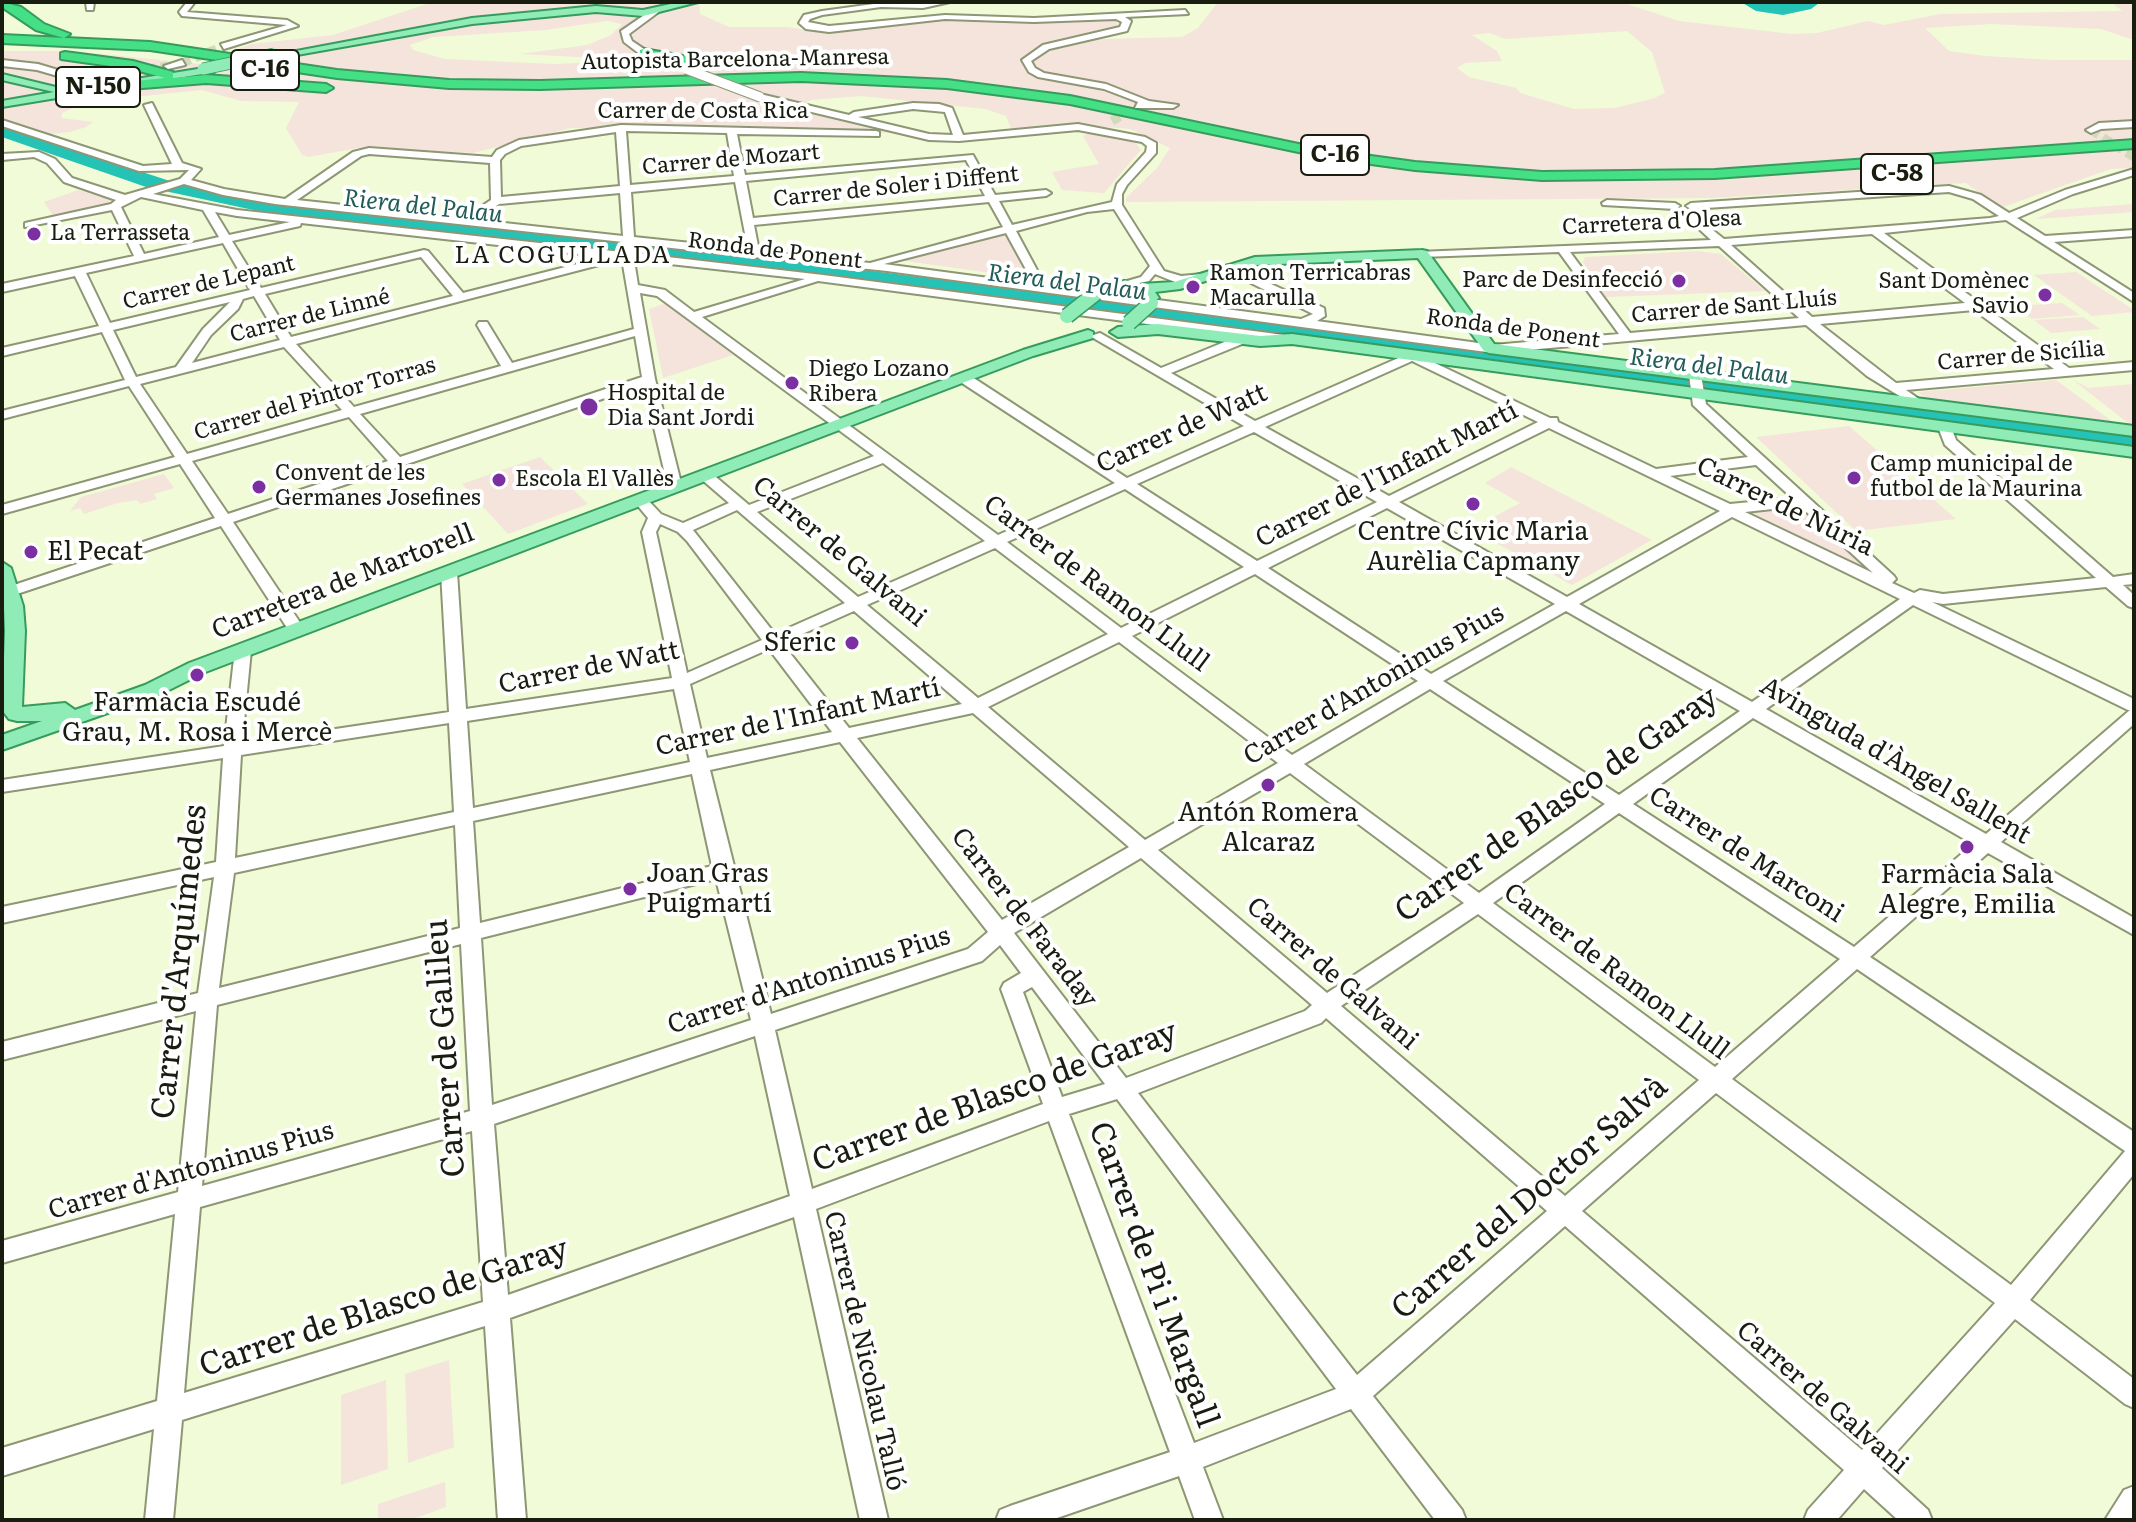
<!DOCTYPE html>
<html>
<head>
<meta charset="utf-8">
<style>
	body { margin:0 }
	#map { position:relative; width:2136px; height:1522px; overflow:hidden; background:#f1fbd7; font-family:Literata,serif }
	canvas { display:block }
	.frame { position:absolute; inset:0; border:4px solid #191d10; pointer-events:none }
</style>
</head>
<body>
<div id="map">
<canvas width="2136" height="1522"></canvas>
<div class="frame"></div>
</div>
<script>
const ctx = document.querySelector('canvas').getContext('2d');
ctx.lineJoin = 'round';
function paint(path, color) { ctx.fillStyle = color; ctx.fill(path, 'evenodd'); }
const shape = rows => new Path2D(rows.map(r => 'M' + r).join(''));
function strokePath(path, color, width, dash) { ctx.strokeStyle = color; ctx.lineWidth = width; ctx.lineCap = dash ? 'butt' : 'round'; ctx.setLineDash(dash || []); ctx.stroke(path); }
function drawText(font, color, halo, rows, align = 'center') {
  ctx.font = font + ' Literata,serif'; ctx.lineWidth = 8; ctx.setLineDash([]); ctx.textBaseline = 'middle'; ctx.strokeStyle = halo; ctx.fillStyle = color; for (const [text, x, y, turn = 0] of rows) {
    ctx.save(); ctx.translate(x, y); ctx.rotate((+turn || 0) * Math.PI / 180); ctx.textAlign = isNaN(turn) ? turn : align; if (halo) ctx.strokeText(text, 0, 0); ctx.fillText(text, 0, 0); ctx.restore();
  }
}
paint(shape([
	[433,2,699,2,700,14,729,27,788,27,820,32,942,19,1036,22,1115,19,1119,26,1095,35,1103,39,1182,37,1198,28,1218,2,1621,2,1679,21,1792,34,1817,33,1868,21,1884,25,1940,14,2122,11,2111,2,2134,2,2134,40,2101,29,1991,24,1925,28,1949,51,1985,56,2053,60,2134,60,2134,168,2111,169,2000,208,1966,183,1712,198,1126,202,1126,198,1157,168,1170,148,1130,129,1081,125,1011,129,1006,116,985,109,861,96,811,100,791,109,890,133,756,128,571,128,473,153,358,148,308,157,302,155,286,128,299,102,241,101,202,90,134,97,73,108,62,113,61,118,93,122,86,127,70,132,32,136,2,126,2,51,72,51,200,64,251,44,333,35],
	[607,21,622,24,611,35,587,45,520,54,598,58,603,60,601,62,553,64,445,59,413,50,410,45,433,37,546,30],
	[1627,31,1652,52,1665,93,1652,99,1614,108,1574,109,1520,93,1516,88,1469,77,1457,68,1465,63,1502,61,1497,51,1472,35,1490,33,1505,39],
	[1089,133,1135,142,1141,150,1104,193,1062,190,1052,172,1099,164,1083,136],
	[78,190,111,200,103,207,54,217,44,202],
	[2134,204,2134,212,2036,219,2055,210],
	[1006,233,1027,278,905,261,905,260],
	[1697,251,1721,254,1765,291,1606,297,1583,262,1585,257],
	[2076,272,2134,310,2134,312,2092,316,2034,275],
	[2062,303,2080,315,2032,319,2015,306],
	[664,304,672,306,733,355,663,378,649,309],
	[2083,317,2100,329,2051,333,2034,320],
	[2072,379,2088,388,2134,384,2134,424,2128,423],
	[2056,380,2113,422,1926,399,1918,392],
	[1849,426,1956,519,1856,531,1756,437],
	[540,457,588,504,508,534,462,484],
	[1511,467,1652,540,1572,585,1471,529,1520,503,1485,483],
	[164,474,174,488,154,494,157,499,140,504,137,500,118,503,84,514,80,508,70,511,81,497],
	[1802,506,1884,579,1747,510],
	[449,1360,454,1447,408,1463,405,1374],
	[386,1380,388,1469,341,1485,341,1395],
	[445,1482,446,1507,410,1520,378,1520,378,1504]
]), '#f4e4db');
paint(shape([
	[1741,2,1819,2,1819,3,1811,9,1783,15,1756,11],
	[2,126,182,185,270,203,833,266,1188,311,2134,436,2134,447,854,278,258,211,146,187,2,137]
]), '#25c2b6');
strokePath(shape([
	[182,63,224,46],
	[119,74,168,66],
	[1112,121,1138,106],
	[2091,130,2134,157]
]), '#d1dab9', 9, [9, 5]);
const minor = shape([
	[86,2,94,2,93,10,87,10,86,2],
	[187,2,195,2,187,12,287,20,298,26,224,49,221,44,287,25,182,16,179,12,187,2],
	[950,2,923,8,881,7,822,15,810,19,808,22,829,26,945,15,1034,18,1185,10,1188,14,1125,17,1131,21,1127,31,1049,49,1031,61,1035,68,1044,73,1106,84,1149,101,1178,105,1173,108,1135,108,1138,102,1104,89,1038,77,1029,72,1022,60,1043,45,1120,27,1122,22,1116,19,1034,22,945,19,829,32,806,29,799,23,804,15,822,11,881,3,950,2],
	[653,9,660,11,629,34,632,41,647,51,689,67,689,71,641,55,624,42,621,31,653,9],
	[2,60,38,64,68,73,119,71,123,74,119,77,68,79,37,70,2,66,2,60],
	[182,60,185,65,168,69,164,66,182,60],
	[760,94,849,115,854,112,913,103,939,104,952,108,963,135,1078,124,1145,137,1156,143,1156,153,1127,185,1122,194,1122,205,1164,271,1181,276,1202,274,1206,275,1206,279,1180,284,1155,274,1149,281,1120,287,1120,283,1141,277,1150,266,1114,209,1087,212,1016,231,1045,285,1301,319,1313,314,1225,270,1225,266,1229,265,1324,308,1325,316,1317,321,1493,345,1619,334,1559,252,1422,257,1416,254,1418,252,1711,240,1686,217,1685,215,1690,212,1724,239,1990,218,1999,216,1973,199,1949,192,1691,209,1686,206,1691,203,1949,186,1981,195,2009,213,2065,190,2134,169,2134,175,2073,194,2017,218,2045,236,2134,230,2134,236,2054,242,2134,293,2134,302,2006,220,1884,233,2069,368,2134,362,2134,370,1906,390,1926,404,1919,408,1867,376,1806,325,1494,353,887,271,634,244,633,253,823,275,1292,336,1292,342,1288,343,1248,337,1247,342,1171,373,1255,421,1412,352,1550,418,1557,418,1558,422,1656,469,1748,457,1693,405,1689,375,1695,371,1701,375,1706,404,1894,576,1896,579,1892,583,1914,593,1920,590,1943,594,2096,578,1945,445,1938,427,1940,424,1950,424,1956,440,2113,577,2134,574,2134,584,2123,585,2134,595,2134,608,2128,606,2106,587,1943,604,1932,602,2134,699,2134,724,2001,842,2134,918,2134,935,1988,853,1870,957,2134,1132,2134,1174,2030,1300,2134,1379,2134,1408,2125,1404,2015,1319,1882,1468,1928,1510,1932,1520,1898,1520,1864,1489,1837,1520,1804,1520,1808,1510,1844,1470,1565,1226,1373,1396,1462,1510,1466,1520,1435,1520,1351,1409,1203,1467,1223,1520,1195,1520,1179,1476,1051,1520,996,1520,1000,1510,1010,1506,1170,1452,1049,1121,816,1209,888,1520,860,1520,794,1217,510,1318,526,1520,498,1520,485,1326,182,1420,173,1520,145,1520,154,1429,2,1476,2,1448,157,1401,175,1214,2,1263,2,1241,178,1192,196,1011,2,1060,2,1042,198,993,214,877,2,923,2,907,216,862,223,758,2,792,2,780,224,746,235,650,243,645,251,650,242,743,449,712,441,572,449,567,457,572,466,709,672,678,642,532,648,518,633,500,635,497,645,497,661,514,683,523,729,503,700,478,700,472,710,472,749,505,874,456,657,296,640,293,655,379,682,487,680,490,675,491,668,487,644,385,233,522,305,630,303,634,291,634,221,526,14,595,2,595,2,589,215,518,180,464,2,514,2,505,175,457,129,386,2,419,2,411,125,380,102,332,2,356,2,348,99,326,75,276,2,292,2,284,134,256,112,210,25,227,25,223,111,204,116,200,64,182,47,163,34,157,2,160,2,154,39,152,55,159,72,178,125,195,180,179,189,170,139,171,2,126,2,120,143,166,172,164,144,105,152,103,182,163,201,169,191,180,224,189,285,199,353,152,369,148,492,157,497,150,519,140,621,125,876,131,879,132,879,136,737,134,745,175,973,155,995,195,1046,190,1051,193,1046,196,999,201,1012,225,1112,202,1117,184,1146,152,1147,146,1142,142,1078,130,959,141,929,140,757,99,760,94],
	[913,109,945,112,953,135,929,134,858,117,913,109],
	[626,131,727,133,734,176,630,185,626,131],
	[616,132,620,186,501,197,500,160,505,154,521,146,616,132],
	[369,154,490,163,491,200,464,218,297,200,361,156,369,154],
	[966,160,985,196,753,218,746,181,966,160],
	[735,182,748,249,634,237,631,192,735,182],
	[184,184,223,195,275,204,623,242,622,252,237,210,153,194,184,184],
	[620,193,623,236,477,220,499,204,620,193],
	[141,197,203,210,219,237,144,254,121,207,141,197],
	[989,202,1003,227,870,263,759,251,754,225,989,202],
	[215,212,237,216,290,222,229,235,215,212],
	[301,223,605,257,463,293,428,251,424,250,261,288,232,241,300,226,301,223],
	[1006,233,1034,284,884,264,1006,233],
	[1872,234,1965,303,1812,317,1731,245,1872,234],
	[223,243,250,290,110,323,86,273,223,243],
	[1719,246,1799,318,1630,333,1570,252,1719,246],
	[421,257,453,296,291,337,265,294,421,257],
	[622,259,634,329,512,363,487,322,479,322,477,325,501,366,354,407,296,344,622,259],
	[634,260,805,279,694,312,665,290,638,285,634,260],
	[818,281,1239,336,1161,368,1100,333,1090,336,1244,426,1127,478,969,375,959,375,959,381,1115,483,998,535,702,317,818,281],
	[254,296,280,340,192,363,211,335,238,309,243,299,254,296],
	[230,302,203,329,176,367,136,377,113,330,230,302],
	[1974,310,2054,369,1896,383,1820,324,1974,310],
	[635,336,642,377,400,457,360,414,635,336],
	[284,347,342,410,187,454,140,384,284,347],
	[1412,361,1538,422,1389,496,1265,427,1412,361],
	[349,417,388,461,228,514,192,461,349,417],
	[1549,428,1720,511,1567,597,1399,502,1549,428],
	[1254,432,1377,502,1257,561,1137,484,1254,432],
	[883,463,985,541,858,597,757,512,883,463],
	[1756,465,1792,498,1730,504,1670,476,1756,465],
	[1125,489,1244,567,1121,628,1007,542,1125,489],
	[1800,506,1873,573,1745,512,1800,506],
	[1387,508,1555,604,1431,674,1268,568,1387,508],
	[737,510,845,603,775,634,693,530,737,510],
	[1732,517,1900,599,1752,702,1579,604,1732,517],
	[660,524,678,532,687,541,762,640,687,673,656,532,660,524],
	[995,548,1108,634,978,698,867,605,995,548],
	[1255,574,1418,681,1292,755,1132,636,1255,574],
	[1913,605,2128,710,2130,710,1986,834,1766,709,1913,605],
	[854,611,962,704,849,728,782,643,854,611],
	[1566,611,1740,711,1619,795,1443,681,1566,611],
	[1119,642,1278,763,1145,840,988,707,1119,642],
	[769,649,832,732,707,758,690,684,769,649],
	[674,689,690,762,473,808,467,721,674,689],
	[1430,689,1605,804,1479,893,1304,764,1430,689],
	[973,713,1129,847,1002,920,857,738,973,713],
	[1753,718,1973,844,1854,947,1633,804,1753,718],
	[449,723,454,812,235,858,241,755,449,723],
	[840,742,988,932,968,949,771,1014,710,770,840,742],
	[1290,773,1464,903,1327,993,1158,850,1290,773],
	[692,774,712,866,480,923,473,821,692,774],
	[1619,813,1840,959,1715,1067,1493,903,1619,813],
	[455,825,460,928,219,988,234,873,455,825],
	[1141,858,1312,1005,1305,1011,1126,1078,1014,933,1141,858],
	[716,879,751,1020,492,1105,481,938,716,879],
	[1478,914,1699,1080,1565,1196,1341,1006,1478,914],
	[461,944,470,1111,202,1186,217,1005,461,944],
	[1000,945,1021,973,1004,983,1001,989,1043,1104,812,1189,775,1030,982,961,1000,945],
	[1857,969,2125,1151,2011,1285,1732,1079,1857,969],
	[1032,987,1105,1084,1062,1097,1023,992,1032,987],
	[1326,1018,1547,1211,1357,1375,1138,1093,1321,1023,1326,1018],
	[755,1036,790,1196,508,1295,494,1124,755,1036],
	[1716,1093,1995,1303,1862,1450,1582,1211,1716,1093],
	[1117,1099,1336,1389,1194,1443,1069,1114,1117,1099],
	[472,1131,483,1302,184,1393,200,1207,472,1131],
	[2134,121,2134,127,2101,129,2091,133,2086,130,2099,123,2134,121],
	[1607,200,1675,203,1680,206,1675,209,1603,205,1602,203,1607,200],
	[2134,1486,2134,1520,2105,1520,2124,1490,2134,1486]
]);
const major = shape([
	[680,2,698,2,643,16,596,12,472,24,280,58,275,55,472,18,596,6,643,10,680,2],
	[210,67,215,70,214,72,2,107,2,101,54,92,2,80,2,74,68,90,210,67],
	[1422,250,1427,251,1494,344,2134,426,2134,436,1489,353,1484,351,1418,258,1256,265,1180,289,1155,292,1159,298,1152,302,1140,292,1124,289,1096,297,1089,293,1124,281,1141,284,1174,282,1255,257,1422,250],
	[1158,324,1260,336,1292,334,2134,447,2134,457,1292,344,1260,346,1158,334,1118,337,1110,332,1118,327,1158,324],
	[1088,330,1093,332,1093,338,1033,356,203,673,159,695,2,750,2,735,42,721,17,721,9,719,2,710,5,631,2,562,11,568,23,606,25,631,22,707,65,703,75,710,145,685,189,663,1023,350,1088,330]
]);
const highway = shape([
	[2,2,21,7,44,24,70,34,64,38,36,30,2,7,2,2],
	[2,35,150,42,337,70,449,80,540,81,801,73,947,80,1070,96,1327,150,1415,162,1542,172,1715,170,2134,140,2134,148,1715,178,1542,180,1415,170,1327,158,1070,104,947,88,801,81,540,89,449,88,337,78,150,50,2,43,2,35],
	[644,49,683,56,734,59,740,63,734,67,683,64,640,56,640,50,644,49],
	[65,52,133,61,173,72,173,78,206,75,326,84,333,88,326,92,206,83,130,89,123,85,125,82,165,78,132,69,61,59,61,53,65,52]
]);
strokePath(minor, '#8d9675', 4);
strokePath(major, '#369b5d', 4);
strokePath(highway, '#369b5d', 4);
paint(minor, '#fff');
paint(major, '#8fecb6');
paint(highway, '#45df86');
const minorBridge = shape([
	[686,69,760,97]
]);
const majorBridgeFar1 = shape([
	[203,69,274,54]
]);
const majorBridge = shape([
	[1067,316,1096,293],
	[1129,323,1151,303]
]);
strokePath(minorBridge, '#8d9675', 11, []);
strokePath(majorBridgeFar1, '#369b5d', 13, []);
strokePath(majorBridge, '#369b5d', 17, []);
strokePath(minorBridge, '#fff', 9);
strokePath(majorBridgeFar1, '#8fecb6', 11);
strokePath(majorBridge, '#8fecb6', 14);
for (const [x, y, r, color] of [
	[34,234,8,"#7c2fa0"],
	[1679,281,8,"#7c2fa0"],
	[1193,287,8,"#7c2fa0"],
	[2045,295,8,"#7c2fa0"],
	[792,383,8,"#7c2fa0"],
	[589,407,10,"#7c2fa0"],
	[1854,478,8,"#7c2fa0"],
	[499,480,8,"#7c2fa0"],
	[259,487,8,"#7c2fa0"],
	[1473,504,8,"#7c2fa0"],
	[31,552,8,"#7c2fa0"],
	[852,643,8,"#7c2fa0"],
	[197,675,8,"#7c2fa0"],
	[1268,785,8,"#7c2fa0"],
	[1967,847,8,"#7c2fa0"],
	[630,889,8,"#7c2fa0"]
]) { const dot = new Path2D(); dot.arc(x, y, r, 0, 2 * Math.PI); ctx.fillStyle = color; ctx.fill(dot); strokePath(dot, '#fff', 3); }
drawText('22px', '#191d10', '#fff', [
	["Autopista Barcelona-Manresa",735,60,-1],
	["Carrer de Costa Rica",703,112],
	["Carrer de Mozart",731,160,-5],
	["Carrer de Soler i Diffent",896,187,-6],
	["Carretera d'Olesa",1652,223,-3],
	["Ronda de Ponent",775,251,7],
	["Carrer de Lepant",209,283,-13],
	["Carrer de Sant Lluís",1734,307,-5],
	["Carrer de Linné",310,316,-14],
	["Ronda de Ponent",1513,329,8],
	["Carrer de Sicília",2021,356,-5],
	["Carrer del Pintor Torras",315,399,-16]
]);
drawText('22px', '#191d10', '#fff', [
	["La Terrasseta",50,234],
	["Ramon Terricabras",1209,274],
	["Macarulla",1209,299],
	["Parc de Desinfecció",1663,281,"right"],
	["Sant Domènec",2029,282,"right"],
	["Savio",2029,307,"right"],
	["Diego Lozano",808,370],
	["Ribera",808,395],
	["Hospital de",607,394],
	["Dia Sant Jordi",607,419],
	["Camp municipal de",1870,465],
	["futbol de la Maurina",1870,490],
	["Convent de les",275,474],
	["Germanes Josefines",275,499],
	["Escola El Vallès",515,480]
], 'left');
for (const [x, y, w] of [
	[265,70,68],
	[98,87,84],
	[1335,155,68],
	[1897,174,72]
]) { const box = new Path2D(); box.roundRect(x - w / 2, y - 20, w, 40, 6); ctx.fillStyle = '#fff'; ctx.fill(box); strokePath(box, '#191d10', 2); }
drawText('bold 24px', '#191d10', null, [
	["C-16",265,70],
	["N-150",98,87],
	["C-16",1335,155],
	["C-58",1897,174]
]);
drawText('italic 24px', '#225c57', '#fff', [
	["Riera del Palau",423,207,6],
	["Riera del Palau",1067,283,7],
	["Riera del Palau",1709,367,7]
]);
ctx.letterSpacing = '2px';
drawText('24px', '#191d10', '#fff', [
	["LA COGULLADA",563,256]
]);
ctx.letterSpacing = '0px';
drawText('26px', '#191d10', '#fff', [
	["Carrer de Watt",1182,429,-24],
	["Carrer de l'Infant Martí",1387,475,-27],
	["Carrer de Núria",1785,507,26],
	["Carrer de Galvani",839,552,40],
	["Carretera de Martorell",343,582,-21],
	["Carrer de Ramon Llull",1096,584,37],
	["Carrer de Watt",589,668,-11],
	["Carrer d'Antoninus Pius",1374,685,-30],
	["Carrer de l'Infant Martí",798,718,-12],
	["Avinguda d'Àngel Sallent",1895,761,30],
	["Carrer de Marconi",1746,855,33],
	["Carrer de Faraday",1024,918,52],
	["Carrer de Ramon Llull",1616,972,37],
	["Carrer de Galvani",1332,974,41],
	["Carrer d'Antoninus Pius",809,981,-18],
	["Carrer d'Antoninus Pius",191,1171,-16],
	["Carrer de Nicolau Talló",864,1351,77],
	["Carrer de Galvani",1822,1398,41]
]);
drawText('26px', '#191d10', '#fff', [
	["Centre Cívic Maria",1473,532],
	["Aurèlia Capmany",1473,562],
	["El Pecat",47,552,"left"],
	["Sferic",836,643,"right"],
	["Farmàcia Escudé",197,703],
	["Grau, M. Rosa i Mercè",197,733],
	["Antón Romera",1268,813],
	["Alcaraz",1268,843],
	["Joan Gras",646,874,"left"],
	["Puigmartí",646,904,"left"],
	["Farmàcia Sala",1967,875],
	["Alegre, Emilia",1967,905]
]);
drawText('32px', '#191d10', '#fff', [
	["Carrer de Blasco de Garay",1557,805,-35],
	["Carrer d'Arquímedes",180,962,-84],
	["Carrer de Galileu",446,1048,-94],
	["Carrer de Blasco de Garay",995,1097,-20],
	["Carrer del Doctor Salvà",1530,1198,-41],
	["Carrer de Pi i Margall",1153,1275,70],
	["Carrer de Blasco de Garay",384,1308,-18]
]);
</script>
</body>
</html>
